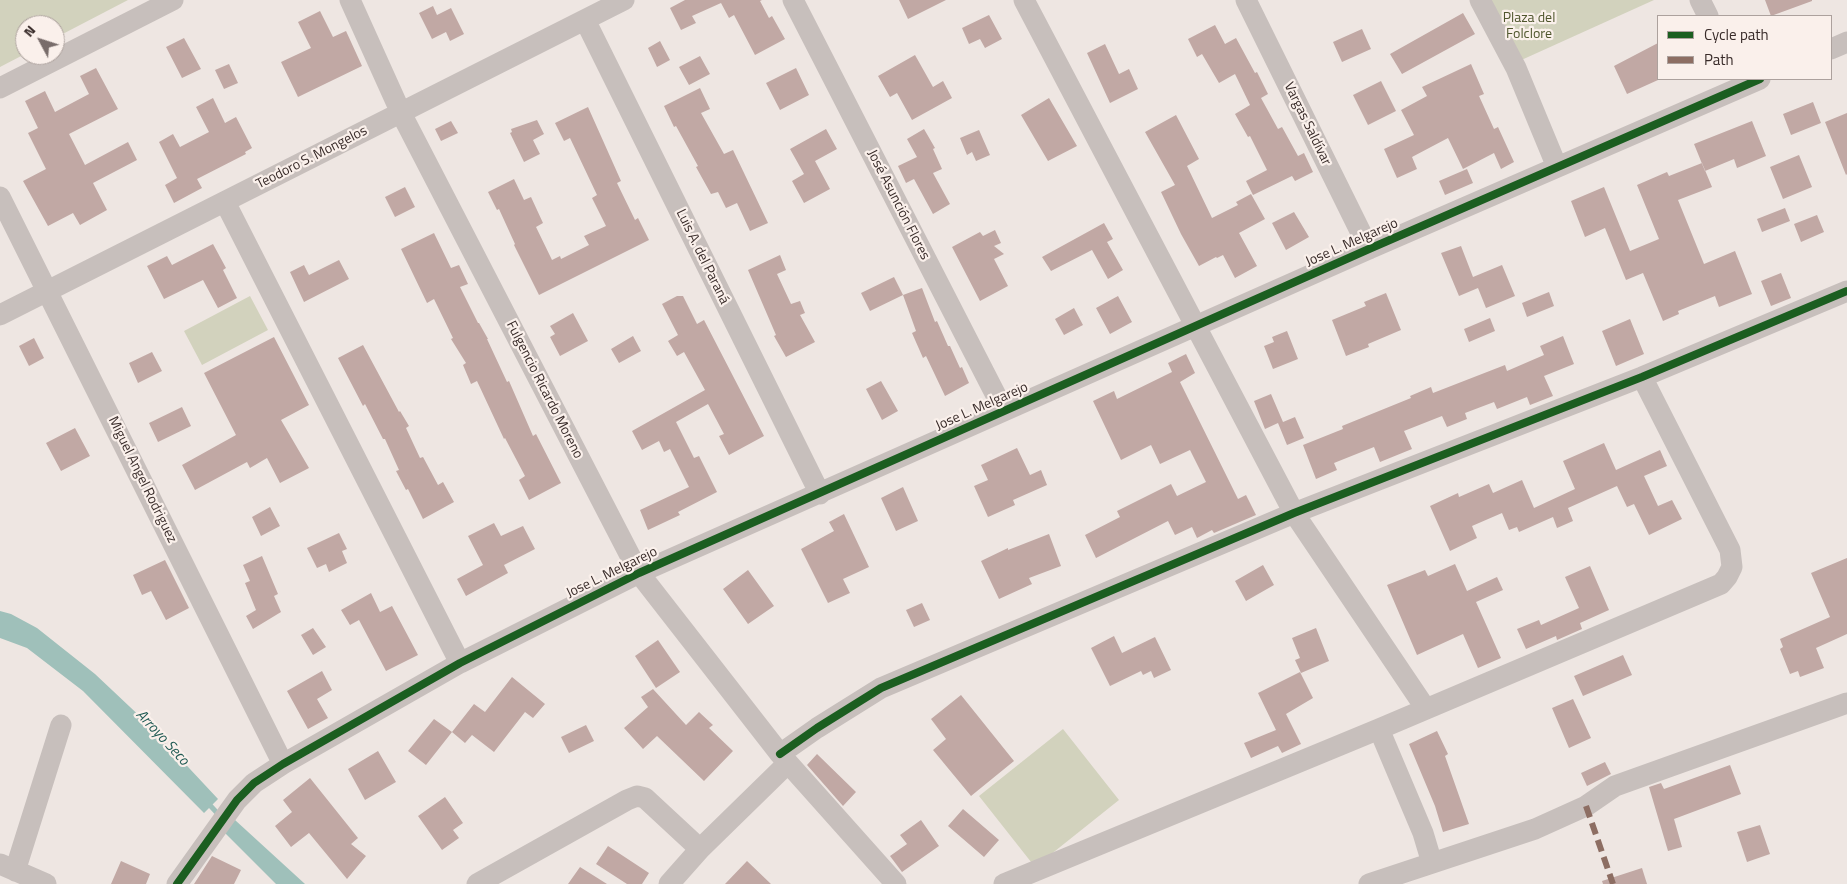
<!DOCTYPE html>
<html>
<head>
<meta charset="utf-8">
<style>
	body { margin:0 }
	#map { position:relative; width:1847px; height:884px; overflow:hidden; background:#eee6e2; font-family:"Titillium Web",sans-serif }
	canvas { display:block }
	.legend { position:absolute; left:1657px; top:15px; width:175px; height:65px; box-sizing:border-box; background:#faf0eb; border:1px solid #aca19d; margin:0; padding:6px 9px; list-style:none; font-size:15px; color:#382b29 }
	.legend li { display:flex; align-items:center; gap:10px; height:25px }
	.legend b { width:25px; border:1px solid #aca19d }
	.north { position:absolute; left:15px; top:15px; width:50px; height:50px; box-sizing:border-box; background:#faf0eb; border:1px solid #aca19d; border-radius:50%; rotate:310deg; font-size:14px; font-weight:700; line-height:20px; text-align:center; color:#382b29 }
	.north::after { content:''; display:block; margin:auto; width:18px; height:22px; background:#786c6a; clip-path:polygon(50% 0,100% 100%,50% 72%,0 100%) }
</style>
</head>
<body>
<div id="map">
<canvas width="1847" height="884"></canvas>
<ul class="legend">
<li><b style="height:6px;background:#1b5e20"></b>Cycle path</li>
<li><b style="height:6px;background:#8d6e63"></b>Path</li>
</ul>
<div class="north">N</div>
</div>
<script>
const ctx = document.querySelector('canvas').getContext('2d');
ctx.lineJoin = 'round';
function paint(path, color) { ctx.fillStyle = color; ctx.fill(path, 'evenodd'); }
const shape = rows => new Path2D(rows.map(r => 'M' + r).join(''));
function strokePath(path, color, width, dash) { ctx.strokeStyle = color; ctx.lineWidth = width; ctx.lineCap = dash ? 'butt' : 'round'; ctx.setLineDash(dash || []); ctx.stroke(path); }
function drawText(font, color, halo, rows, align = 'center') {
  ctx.font = font + ' "Titillium Web",sans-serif'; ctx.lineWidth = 4.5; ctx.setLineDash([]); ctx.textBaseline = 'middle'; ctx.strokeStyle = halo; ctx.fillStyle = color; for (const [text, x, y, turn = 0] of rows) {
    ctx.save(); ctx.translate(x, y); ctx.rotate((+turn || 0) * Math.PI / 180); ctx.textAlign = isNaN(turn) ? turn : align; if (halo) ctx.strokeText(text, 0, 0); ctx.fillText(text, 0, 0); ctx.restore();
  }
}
paint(shape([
	[0,0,128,0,55,38,55,25,25,25,25,54,0,67],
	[1485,0,1654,0,1517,62],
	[250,296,268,330,202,365,184,331],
	[1063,729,1119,800,1035,867,979,796]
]), '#d2d2bd');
paint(shape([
	[0,611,11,614,37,628,95,674,147,723,218,799,204,813,83,691,27,648,0,638],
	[235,820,305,884,276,884,224,832]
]), '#9fc0ba');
strokePath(shape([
	[206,801,219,815]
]), '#9fc0ba', 5);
paint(shape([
	[685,0,762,0,760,1,769,18,772,16,785,39,755,55,734,15,729,18,721,3,692,16,696,23,681,30,670,8],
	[899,0,946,0,908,19],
	[1765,0,1812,0,1812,1,1771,16],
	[433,6,437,15,451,8,464,34,450,41,446,32,432,39,419,13],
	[320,11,333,37,346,31,362,66,298,97,281,62,311,48,298,22],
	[1463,13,1475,34,1402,74,1390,54],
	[989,15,1002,39,985,48,980,39,969,44,962,28],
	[1215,25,1225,44,1236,38,1255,73,1257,72,1268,94,1261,98,1278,129,1282,127,1298,156,1304,153,1313,172,1295,181,1292,176,1253,195,1246,181,1267,170,1250,136,1248,137,1235,114,1250,105,1235,74,1219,83,1202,54,1197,57,1188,39],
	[1362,29,1371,49,1342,62,1333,42],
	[184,38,201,69,182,78,166,47],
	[660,41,670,60,657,67,648,48],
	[1658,43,1658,80,1627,94,1614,66],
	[1105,44,1119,74,1129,69,1138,89,1110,103,1087,53],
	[915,55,933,87,943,81,952,98,912,120,897,93,890,97,878,76],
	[700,56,710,74,689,85,679,67],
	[229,64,238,83,224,89,215,70],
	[1471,64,1484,94,1479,96,1494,129,1498,127,1514,162,1501,169,1494,153,1463,169,1448,138,1412,157,1417,169,1397,178,1384,149,1414,135,1401,110,1427,96,1422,87],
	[96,68,118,109,69,134,85,165,128,142,137,160,93,183,107,210,80,225,73,213,48,226,23,181,46,169,28,133,38,128,25,101,45,91,55,112,89,94,80,76],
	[796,68,809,95,780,110,766,83],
	[1381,81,1396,111,1368,125,1353,95],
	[700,88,710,109,701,113,724,154,733,150,768,223,750,231,737,203,726,208,718,192,711,194,696,167,698,166,676,126,674,127,664,106],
	[213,98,225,123,236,117,252,148,245,152,246,154,197,179,202,188,174,203,165,185,177,178,159,142,173,134,180,147,209,132,196,107],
	[1049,98,1077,146,1048,161,1021,115],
	[1813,102,1821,123,1791,135,1783,114],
	[588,107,621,181,617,183,635,220,638,218,649,240,539,295,514,245,515,244,499,209,497,210,488,192,514,179,524,200,531,197,543,223,536,227,552,260,560,256,561,259,589,245,584,236,606,226,592,198,597,195,570,138,564,141,555,123],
	[1847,113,1847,174,1846,175,1825,122],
	[1176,115,1199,159,1187,166,1212,218,1238,205,1236,202,1251,194,1265,219,1239,233,1257,266,1235,278,1223,255,1217,258,1216,257,1199,266,1181,234,1161,192,1175,185,1145,132],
	[537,120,544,134,533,140,540,154,524,162,510,133,512,132,511,129],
	[451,121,458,133,441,141,435,129],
	[1752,121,1766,156,1737,168,1734,159,1705,171,1694,144],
	[826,129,837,149,815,161,830,189,804,203,792,181,804,174,790,149],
	[924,129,935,148,933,149,942,169,933,173,950,204,933,214,914,179,906,183,898,166,917,157,907,139],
	[979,130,990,155,976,161,972,152,967,155,960,138],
	[1799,155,1812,187,1783,199,1770,167],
	[1702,163,1712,187,1678,200,1704,264,1735,251,1752,294,1719,307,1715,296,1678,311,1679,314,1663,321,1643,273,1626,280,1605,228,1585,237,1571,201,1604,187,1630,251,1659,239,1637,185,1667,172,1669,176],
	[1467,169,1473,183,1445,195,1439,181],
	[405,187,415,207,395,217,385,197],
	[1785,208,1790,221,1762,232,1757,219],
	[1294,212,1309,237,1286,250,1272,223],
	[1817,215,1824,232,1801,242,1794,224],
	[1104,223,1113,239,1107,242,1123,270,1108,279,1092,250,1051,271,1042,257],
	[995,230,1001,243,994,246,1004,254,994,259,1008,286,980,301,952,247,980,232,983,236],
	[434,233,451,268,459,265,468,284,460,287,478,323,479,323,488,339,487,339,507,382,509,381,533,436,536,434,561,483,529,500,519,480,525,476,505,438,504,439,477,381,471,384,463,365,466,363,451,339,453,338,434,299,427,303,401,249],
	[213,244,226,268,223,270,237,298,218,308,203,280,164,299,147,266,167,256,172,265],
	[1461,246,1473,277,1502,265,1515,296,1486,308,1478,288,1459,296,1441,253],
	[780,255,786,270,777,274,791,304,800,301,805,313,800,315,815,342,786,357,774,336,776,335,748,270],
	[339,260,349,279,304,302,290,272,304,265,309,275],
	[1781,273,1791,298,1771,306,1761,281],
	[894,277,903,295,870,311,861,293],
	[922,288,935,322,937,321,948,346,950,346,960,368,962,367,969,383,945,396,926,356,923,358,912,333,916,331,903,295],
	[1549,292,1554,306,1527,317,1522,303],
	[1386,293,1401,330,1368,344,1369,347,1346,356,1332,320,1366,306,1364,302],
	[677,296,683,296,697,324,704,320,764,436,729,455,719,436,724,434,708,404,676,422,694,458,699,456,717,492,678,512,680,515,648,530,640,510,689,487,670,449,664,452,659,441,642,450,632,431,705,390,684,352,677,356,668,341,678,335,662,304],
	[1118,296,1132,322,1110,334,1096,308],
	[1074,308,1083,325,1064,335,1055,319],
	[573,313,588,341,560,356,550,337,555,334,550,326],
	[1490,318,1495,331,1469,342,1464,329],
	[1630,319,1644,354,1616,366,1602,331],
	[1287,331,1298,359,1273,369,1264,346,1274,342,1272,337],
	[633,336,641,351,619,363,611,349],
	[1563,336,1574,364,1544,376,1553,396,1530,405,1527,397,1497,409,1494,402,1465,413,1467,419,1447,427,1442,416,1404,431,1412,449,1380,462,1374,447,1334,463,1337,470,1316,479,1303,445,1343,429,1342,426,1411,398,1410,396,1431,387,1433,393,1505,365,1507,371,1544,355,1540,346],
	[274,337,309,405,281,420,309,468,280,483,267,458,250,468,247,462,195,490,182,465,236,435,204,373],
	[34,338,44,358,29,366,19,346],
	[363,345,399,412,400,411,409,426,406,428,420,458,423,457,438,485,443,482,454,502,423,519,408,489,406,490,396,471,399,470,385,439,383,439,365,404,363,406,338,358],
	[152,352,162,371,138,383,129,363],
	[1186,354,1195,373,1180,382,1238,499,1246,495,1256,515,1214,533,1212,530,1197,538,1192,527,1175,535,1168,521,1096,558,1085,535,1120,517,1117,511,1171,484,1177,496,1206,482,1190,450,1160,464,1151,445,1121,460,1093,401,1114,391,1117,399,1172,372,1168,363],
	[881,381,898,411,882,420,866,389],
	[1271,394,1283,422,1295,417,1304,438,1287,445,1278,423,1265,429,1254,401],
	[182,407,191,426,158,442,149,423],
	[75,428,90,456,61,471,46,443],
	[1604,443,1616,470,1660,450,1667,466,1644,476,1658,506,1672,500,1682,519,1649,535,1634,504,1627,507,1617,486,1568,508,1573,521,1557,528,1553,517,1519,532,1517,527,1509,530,1502,513,1472,526,1477,538,1450,551,1430,506,1458,493,1459,497,1489,484,1493,493,1522,480,1534,508,1575,489,1563,461],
	[1017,448,1030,475,1041,470,1047,485,1013,500,1015,505,988,517,974,486,988,480,981,465],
	[903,487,918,521,896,531,881,498],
	[270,507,280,526,261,536,252,517],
	[844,514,869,567,843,579,850,593,828,603,801,549,834,531,829,522],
	[494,523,501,536,523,526,535,549,504,565,508,573,466,596,457,579,483,565,468,536],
	[339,533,347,549,342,551,347,563,329,572,326,564,317,568,307,548],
	[1049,534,1061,566,1029,578,1032,584,999,599,981,561,1008,548,1008,550],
	[262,556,278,594,274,596,281,612,253,629,246,616,256,610,245,583,250,581,243,565],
	[1847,558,1847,634,1816,648,1824,668,1800,677,1798,671,1790,674,1780,649,1783,647,1780,639,1830,617,1811,573],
	[165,560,189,608,166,620,151,591,142,595,133,575],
	[1455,564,1467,591,1497,577,1503,590,1476,602,1501,658,1478,668,1463,634,1417,655,1387,585,1425,570,1428,576],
	[1263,565,1274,585,1246,601,1235,581],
	[1590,566,1609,610,1580,623,1582,629,1557,640,1556,636,1526,649,1517,629,1539,620,1541,625,1579,608,1565,577],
	[748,570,774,606,748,624,723,589],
	[371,593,380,612,392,606,418,655,386,671,359,620,350,625,341,610],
	[922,603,930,620,914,627,906,610],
	[313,628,326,647,313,655,301,635],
	[1316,628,1329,661,1301,673,1295,660,1300,658,1292,638],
	[1114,636,1122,653,1155,637,1171,670,1154,678,1151,671,1143,675,1141,671,1110,686,1091,648],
	[658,640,680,672,656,688,635,656],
	[1623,655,1632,675,1583,696,1574,676],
	[322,671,332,690,317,699,328,718,308,729,287,691],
	[1300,672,1313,698,1286,714,1301,744,1282,753,1278,746,1251,758,1244,743,1276,730,1258,693],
	[512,677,545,704,533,718,525,712,494,752,472,735,465,743,452,732,474,704,485,712],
	[653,689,686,725,699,712,713,725,709,728,733,751,704,781,657,736,643,749,624,728,648,707,641,697],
	[961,695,1014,761,971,796,933,750,946,739,931,719],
	[1573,699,1591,738,1569,748,1552,708],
	[434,719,452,732,426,765,408,751],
	[586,725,594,741,569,753,561,737],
	[1437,731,1448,754,1445,756,1469,824,1443,832,1435,806,1409,744],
	[378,751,396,782,365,800,348,769],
	[817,754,856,792,843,806,807,765],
	[1605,762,1611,774,1587,786,1581,773],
	[1730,765,1741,794,1674,819,1682,847,1668,851,1649,787,1661,783,1664,789],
	[310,778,358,838,351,844,366,856,347,879,309,833,291,847,275,826,292,812,283,800],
	[445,797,463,823,453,830,459,838,442,850,418,816],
	[963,809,999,840,984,857,948,826],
	[921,820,939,846,902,872,890,856,907,844,900,835],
	[1760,825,1770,854,1747,862,1737,832],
	[608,846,649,873,642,884,627,884,596,864],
	[212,856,241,870,234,884,194,884],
	[121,861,150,874,146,884,111,884],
	[747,861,771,884,725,884],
	[580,867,607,884,568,884],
	[1642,868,1647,884,1603,884,1602,881]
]), '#c1a8a4');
strokePath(shape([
	[350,0,401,113,639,573,780,754,896,884],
	[793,0,1004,411],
	[1024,0,1294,513,1426,709],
	[1246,0,1369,249],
	[1480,0,1516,68,1557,167],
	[1700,0,1708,16],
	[585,20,820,494],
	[1831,49,1847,42],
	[0,88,173,0],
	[0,197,283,764],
	[225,202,460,663],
	[0,315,624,0],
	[1379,729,1423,833,1432,863],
	[780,754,817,728,881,688,1294,513,1642,377,1847,291],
	[0,864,46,884],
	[15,871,61,725],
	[177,884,237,800,254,783,283,764,460,663,639,573,1369,249,1760,79],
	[477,884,627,800,637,796,645,798,700,849],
	[669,884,700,849,788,763],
	[1004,884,1379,729,1721,584,1727,577,1732,567,1730,550,1642,377],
	[1369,884,1535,829,1586,806,1615,786,1847,703]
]), '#c7bfbc', 21);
strokePath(shape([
	[1586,806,1613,884]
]), '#8d6e63', 6, [12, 6]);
strokePath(shape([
	[780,754,817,728,881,688,1294,513,1642,377,1847,291],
	[177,884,237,800,254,783,283,764,460,663,639,573,1369,249,1760,79]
]), '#1b5e20', 8);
drawText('14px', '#4f562d', '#faf0eb', [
	["Plaza del",1529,19],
	["Folclore",1529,35]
]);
drawText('14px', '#382b29', '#faf0eb', [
	["Vargas Saldívar",1307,124,64],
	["Teodoro S. Mongelos",312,158,-27],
	["José Asunción Flores",898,205,63],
	["Jose L. Melgarejo",1352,243,-24],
	["Luis A. del Paraná",702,257,64],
	["Fulgencio Ricardo Moreno",544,390,63],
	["Jose L. Melgarejo",982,407,-24],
	["Miguel Angel Rodriguez",142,480,64],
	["Jose L. Melgarejo",612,573,-26]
]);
drawText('italic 15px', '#1f5a53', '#faf0eb', [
	["Arroyo Seco",162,738,47]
]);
</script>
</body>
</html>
